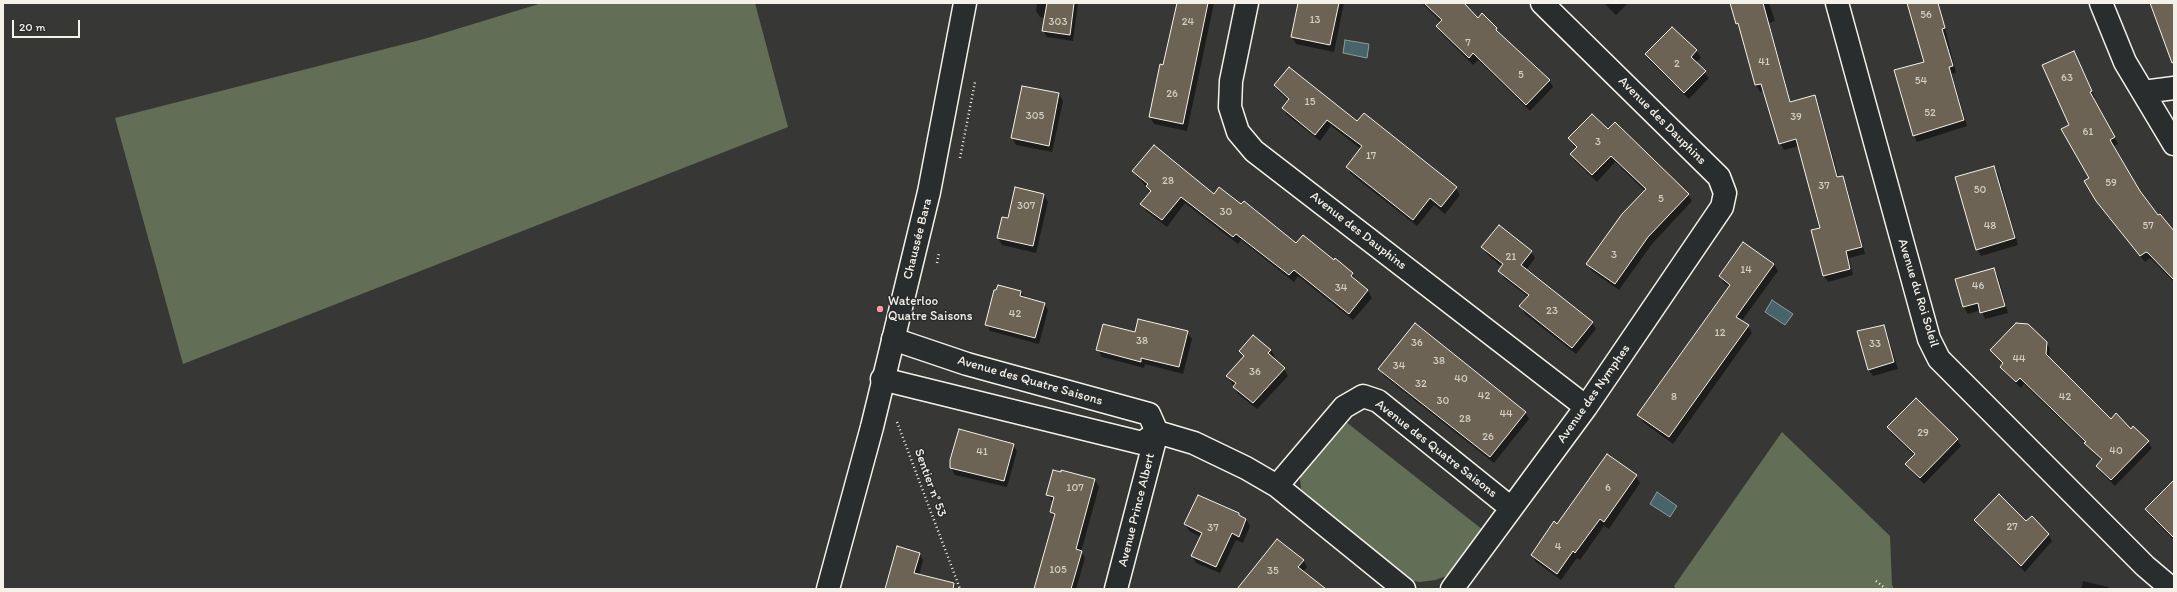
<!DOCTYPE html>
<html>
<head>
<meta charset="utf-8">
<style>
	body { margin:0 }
	#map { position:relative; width:2177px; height:592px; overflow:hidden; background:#373836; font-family:Itim,sans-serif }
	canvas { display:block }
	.frame { position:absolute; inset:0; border:4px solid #f4f1e8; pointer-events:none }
	.scale { position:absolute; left:12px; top:20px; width:68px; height:18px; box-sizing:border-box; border:2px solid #f4f1e8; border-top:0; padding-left:5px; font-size:12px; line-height:14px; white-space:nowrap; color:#f4f1e8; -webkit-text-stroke:3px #2a2d2e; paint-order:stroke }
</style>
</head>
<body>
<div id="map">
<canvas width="2177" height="592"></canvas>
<div class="frame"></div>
<div class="scale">20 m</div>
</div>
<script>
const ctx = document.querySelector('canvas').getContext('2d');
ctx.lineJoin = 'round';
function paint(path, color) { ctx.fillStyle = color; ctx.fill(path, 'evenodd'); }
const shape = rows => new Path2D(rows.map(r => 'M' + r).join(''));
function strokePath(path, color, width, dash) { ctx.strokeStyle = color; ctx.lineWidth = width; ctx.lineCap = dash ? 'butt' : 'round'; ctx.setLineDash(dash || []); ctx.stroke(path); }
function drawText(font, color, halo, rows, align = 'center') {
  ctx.font = font + ' Itim,sans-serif'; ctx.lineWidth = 3; ctx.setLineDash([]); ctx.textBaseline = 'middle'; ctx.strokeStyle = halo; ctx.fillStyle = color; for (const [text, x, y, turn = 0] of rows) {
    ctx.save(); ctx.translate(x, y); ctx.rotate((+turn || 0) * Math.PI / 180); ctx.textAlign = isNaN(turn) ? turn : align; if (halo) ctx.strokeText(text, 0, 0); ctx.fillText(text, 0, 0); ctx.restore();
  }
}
paint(shape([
	[542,3,755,3,788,127,183,364,115,118,424,39],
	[1341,418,1483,530,1455,568,1447,576,1435,580,1420,582,1408,580,1312,505,1301,489,1300,478,1310,459],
	[1782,432,1890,536,1892,585,1894,589,1676,589,1674,586]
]), '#626e55');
const water = shape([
	[1345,40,1369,44,1367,58,1343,53,1345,40],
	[1772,300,1793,314,1785,325,1765,312,1772,300],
	[1657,492,1677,506,1670,517,1650,504,1657,492]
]);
paint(water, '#47646b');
strokePath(water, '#8c9c9d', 1);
paint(shape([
	[1037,3,1078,3,1073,41,1047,37,1043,31,1045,18,1040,17,1036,11],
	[1179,3,1214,3,1187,131,1154,124,1150,117,1164,66],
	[1299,3,1344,3,1334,52,1296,44,1292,37],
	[1422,3,1462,3,1478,19,1482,14,1501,36,1549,80,1553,87,1530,111,1478,60,1473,65,1441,33,1437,26,1441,22],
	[1604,3,1628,3,1616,15],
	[1731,3,1769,3,1775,21,1769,23,1791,103,1815,96,1818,103,1839,178,1842,177,1846,184,1865,254,1849,258,1853,275,1828,282,1824,276,1821,229,1799,146,1784,150,1780,143,1764,91,1760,92,1756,85,1741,30,1737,23],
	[1908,3,1939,3,1956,73,1952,74,1967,126,1917,142,1914,135,1925,62],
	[1673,28,1697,51,1701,58,1695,63,1709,78,1689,99,1650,61,1646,54],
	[2074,52,2095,98,2093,99,2118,144,2113,147,2139,191,2158,217,2174,233,2174,282,2150,258,2145,262,2101,208,2086,181,2091,179,2070,125],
	[1275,86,1357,123,1456,188,1460,195,1445,214,1434,205,1417,226,1351,174,1347,167,1361,149,1331,126,1320,141,1287,115,1283,108,1289,101,1279,92],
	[1059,94,1063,101,1052,152,1016,145,1012,138],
	[1608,131,1688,194,1692,201,1652,244,1619,290,1592,271,1588,264,1645,191,1615,162,1597,182,1575,161,1571,154,1577,149,1569,138],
	[1994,167,1998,174,2018,245,1981,256,1977,249],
	[1133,171,1215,195,1296,245,1334,262,1352,273,1356,281,1368,291,1372,298,1353,320,1298,276,1294,282,1241,240,1238,244,1185,203,1167,227,1146,211,1142,204,1151,193],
	[1044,195,1048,202,1036,253,1002,245,998,238,1008,219],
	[1483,247,1531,252,1535,258,1526,270,1592,322,1596,329,1576,354,1525,314,1521,307,1528,297,1504,278,1500,271,1502,267,1487,254],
	[1774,264,1778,271,1741,322,1748,326,1752,333,1673,444,1643,422,1639,415,1730,287,1724,283,1720,276],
	[1994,269,1998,276,2008,313,1985,319,1981,310,1968,314,1964,307],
	[1021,292,1025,298,1044,303,1048,310,1039,344,990,331,987,324],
	[1883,326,1887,333,1898,369,1873,376,1869,370],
	[1187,332,1192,339,1183,374,1145,364,1144,368,1102,357,1098,350,1135,333],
	[2046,342,2050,349,2049,359,2111,420,2148,442,2152,448,2115,486,2101,473,2097,466,2102,461,2090,450,2085,443,2024,384,2021,388,2005,373,2001,367,2003,364,1991,350],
	[2089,446,2106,462,2105,463,2089,449],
	[1271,350,1275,357,1273,359,1284,369,1288,376,1257,409,1238,394,1228,376,1244,358,1240,351],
	[1380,369,1525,412,1529,419,1494,463,1384,376],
	[1888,427,1957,439,1961,446,1924,484,1911,471,1907,465,1915,456,1892,434],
	[1013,444,1017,451,1007,487,955,475,951,468],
	[1062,471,1095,480,1099,487,1081,552,1085,558,1076,589,1035,589,1055,519,1051,512,1053,502,1047,494],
	[1636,476,1640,483,1609,529,1604,526,1580,560,1577,558,1561,580,1536,562,1532,555,1557,525],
	[2174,482,2174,538,2173,539,2151,517,2147,510],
	[1239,514,1246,519,1250,526,1243,543,1236,540,1220,573,1196,563,1192,556,1201,537,1189,531,1185,524],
	[1975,520,2026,522,2048,534,2052,541,2025,572,1979,526],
	[919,553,923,560,919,575,945,589,886,589],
	[1303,560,1307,567,1303,572,1325,589,1247,589],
	[2083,581,2108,587,2109,589,2081,589]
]), '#0007');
const building = shape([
	[1047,3,1074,3,1070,35,1042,31,1047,3],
	[1177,3,1208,3,1183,124,1149,117,1160,64,1163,65,1177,3],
	[1298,3,1339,3,1330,45,1291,37,1298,3],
	[1424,3,1464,3,1478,18,1482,13,1497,28,1496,30,1550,80,1526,105,1473,53,1469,58,1436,26,1442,20,1424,3],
	[1730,3,1763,3,1790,102,1815,95,1837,177,1843,176,1862,247,1846,251,1850,269,1823,276,1811,230,1820,228,1796,139,1779,144,1761,84,1755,85,1738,23,1736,24,1730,3],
	[1907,3,1938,3,1945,28,1942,29,1953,66,1949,67,1964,120,1913,136,1894,70,1924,62,1907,3],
	[2150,3,2174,3,2174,62,2172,63,2150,3],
	[1672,27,1697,50,1691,57,1706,71,1684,93,1645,54,1672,27],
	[2074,51,2092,91,2090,92,2115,137,2110,140,2140,191,2158,215,2160,214,2174,231,2174,280,2148,253,2146,252,2140,256,2096,201,2084,181,2089,178,2061,129,2069,125,2042,65,2074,51],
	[1289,67,1357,121,1364,113,1457,187,1441,207,1430,198,1413,220,1346,167,1362,146,1327,120,1315,135,1282,108,1289,99,1274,85,1289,67],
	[1022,86,1059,93,1049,146,1011,138,1022,86],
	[1592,114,1608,129,1615,122,1689,194,1648,237,1615,284,1586,264,1622,214,1646,189,1611,156,1592,175,1570,154,1577,147,1568,138,1592,114],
	[1154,145,1214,194,1219,187,1241,204,1244,201,1296,243,1303,235,1334,260,1335,258,1353,273,1351,276,1368,290,1349,314,1294,270,1289,275,1236,234,1233,237,1181,197,1162,220,1140,204,1151,191,1146,186,1148,184,1132,171,1154,145],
	[1994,166,2015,238,1976,250,1955,177,1994,166],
	[1015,187,1044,194,1033,246,997,238,1002,217,1008,218,1015,187],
	[1499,225,1532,251,1521,265,1593,322,1572,348,1519,306,1529,295,1498,271,1503,264,1481,247,1499,225],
	[1743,242,1774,264,1736,317,1749,325,1669,437,1637,415,1730,285,1719,276,1743,242],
	[1994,268,2005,306,1980,313,1978,303,1963,307,1955,279,1994,268],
	[998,285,1021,291,1020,296,1045,303,1035,338,985,325,994,290,996,290,998,285],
	[1138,319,1188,331,1179,367,1141,358,1141,362,1096,350,1103,324,1135,332,1138,319],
	[1415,323,1526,412,1490,457,1378,369,1415,323],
	[2016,323,2028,324,2047,342,2046,354,2111,419,2116,413,2131,429,2133,426,2149,441,2111,480,2096,466,2102,459,2084,443,2086,442,2020,378,2016,382,2000,367,2003,363,1990,350,2016,323],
	[1884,325,1894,362,1868,370,1857,331,1884,325],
	[1253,335,1271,350,1268,353,1285,368,1253,403,1233,387,1236,383,1226,376,1244,356,1239,351,1253,335],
	[1916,398,1958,439,1920,478,1905,464,1915,454,1887,427,1916,398],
	[959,429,1014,444,1004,481,950,468,950,460,959,429],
	[1607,454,1637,475,1604,522,1600,519,1575,553,1573,551,1557,574,1531,555,1554,521,1557,524,1607,454],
	[1053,470,1061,472,1061,470,1095,479,1076,549,1082,551,1071,589,1034,589,1055,514,1050,512,1054,497,1046,495,1053,470],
	[2174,480,2174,538,2145,509,2174,480],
	[1999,494,2026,521,2032,516,2049,534,2021,566,1974,520,1999,494],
	[1198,495,1239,513,1239,515,1246,519,1239,537,1232,533,1216,567,1191,556,1202,533,1184,524,1198,495],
	[1277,539,1304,560,1298,567,1326,589,1237,589,1277,539],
	[897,546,920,553,914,573,954,583,953,589,885,589,897,546]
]);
paint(building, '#6d6354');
strokePath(building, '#f4f1e8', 1);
const minor = shape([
	[1247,3,1231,81,1230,107,1238,132,1254,151,1586,407],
	[1837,3,1921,310,1929,339,1939,359,2145,566,2172,589],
	[2101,3,2125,62,2174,144],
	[2143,92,2174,88],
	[893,339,967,364,1149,414,1157,432,1194,443,1246,468,1277,486,1404,589],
	[882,379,1142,443,1157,432],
	[1277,486,1344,407,1363,396,1378,401,1511,508],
	[1116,589,1157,432],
	[1452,589,1586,407,1722,207,1725,193,1719,177,1542,3]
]);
const major = shape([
	[828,589,872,427,929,192,965,3]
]);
strokePath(minor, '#f4f1e8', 25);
strokePath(major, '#f4f1e8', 25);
strokePath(shape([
	[960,158,975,82],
	[937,263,939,253],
	[897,422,960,589],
	[1876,581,1886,589]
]), '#f4f1e8', 2.5, [1, 3]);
strokePath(minor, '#2a2d2e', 22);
strokePath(major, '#2a2d2e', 22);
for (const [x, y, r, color] of [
	[880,309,4,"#ff9aa2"]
]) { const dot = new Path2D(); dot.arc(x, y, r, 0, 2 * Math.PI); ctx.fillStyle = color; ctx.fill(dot); strokePath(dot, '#2a2d2e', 1.5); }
drawText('11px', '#d2cec3', null, [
	["56",1926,15],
	["13",1315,20],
	["303",1058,22],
	["24",1188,22],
	["7",1468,43],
	["41",1764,62],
	["2",1677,64],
	["5",1521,75],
	["63",2067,78],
	["54",1921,81],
	["26",1172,94],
	["15",1310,102],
	["52",1930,113],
	["305",1035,116],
	["39",1796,117],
	["61",2088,132],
	["3",1598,142],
	["17",1371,156],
	["28",1168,181],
	["59",2111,183],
	["37",1824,186],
	["50",1980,190],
	["5",1661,199],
	["307",1026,206],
	["30",1226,212],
	["48",1990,226],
	["57",2148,226],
	["3",1614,255],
	["21",1511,257],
	["14",1746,270],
	["46",1978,286],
	["34",1341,288],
	["23",1552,311],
	["42",1015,314],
	["12",1720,333],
	["38",1142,341],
	["36",1417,343],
	["33",1875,344],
	["44",2019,359],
	["38",1439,361],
	["34",1399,366],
	["36",1255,372],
	["40",1461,379],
	["32",1421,384],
	["42",1484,396],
	["8",1674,397],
	["42",2065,397],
	["30",1443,401],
	["44",1506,414],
	["28",1465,419],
	["29",1923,433],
	["26",1488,437],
	["40",2116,451],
	["41",982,452],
	["107",1075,488],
	["6",1608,488],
	["27",2012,527],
	["37",1213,528],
	["4",1558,547],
	["105",1058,570],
	["35",1273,571]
]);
drawText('13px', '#f4f1e8', '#2a2d2e', [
	["Avenue des Dauphins",1662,121,45],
	["Avenue des Dauphins",1358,231,38],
	["Chaussée Bara",918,239,-76],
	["Avenue du Roi Soleil",1918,293,73],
	["Avenue des Quatre Saisons",1030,381,16],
	["Avenue des Nymphes",1594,394,-55],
	["Avenue des Quatre Saisons",1436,449,38],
	["Sentier n° 53",930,483,70],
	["Avenue Prince Albert",1137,510,-76]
]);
drawText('13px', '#f4f1e8', '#2a2d2e', [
	["Waterloo",888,302],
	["Quatre Saisons",888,317]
], 'left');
</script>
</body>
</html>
